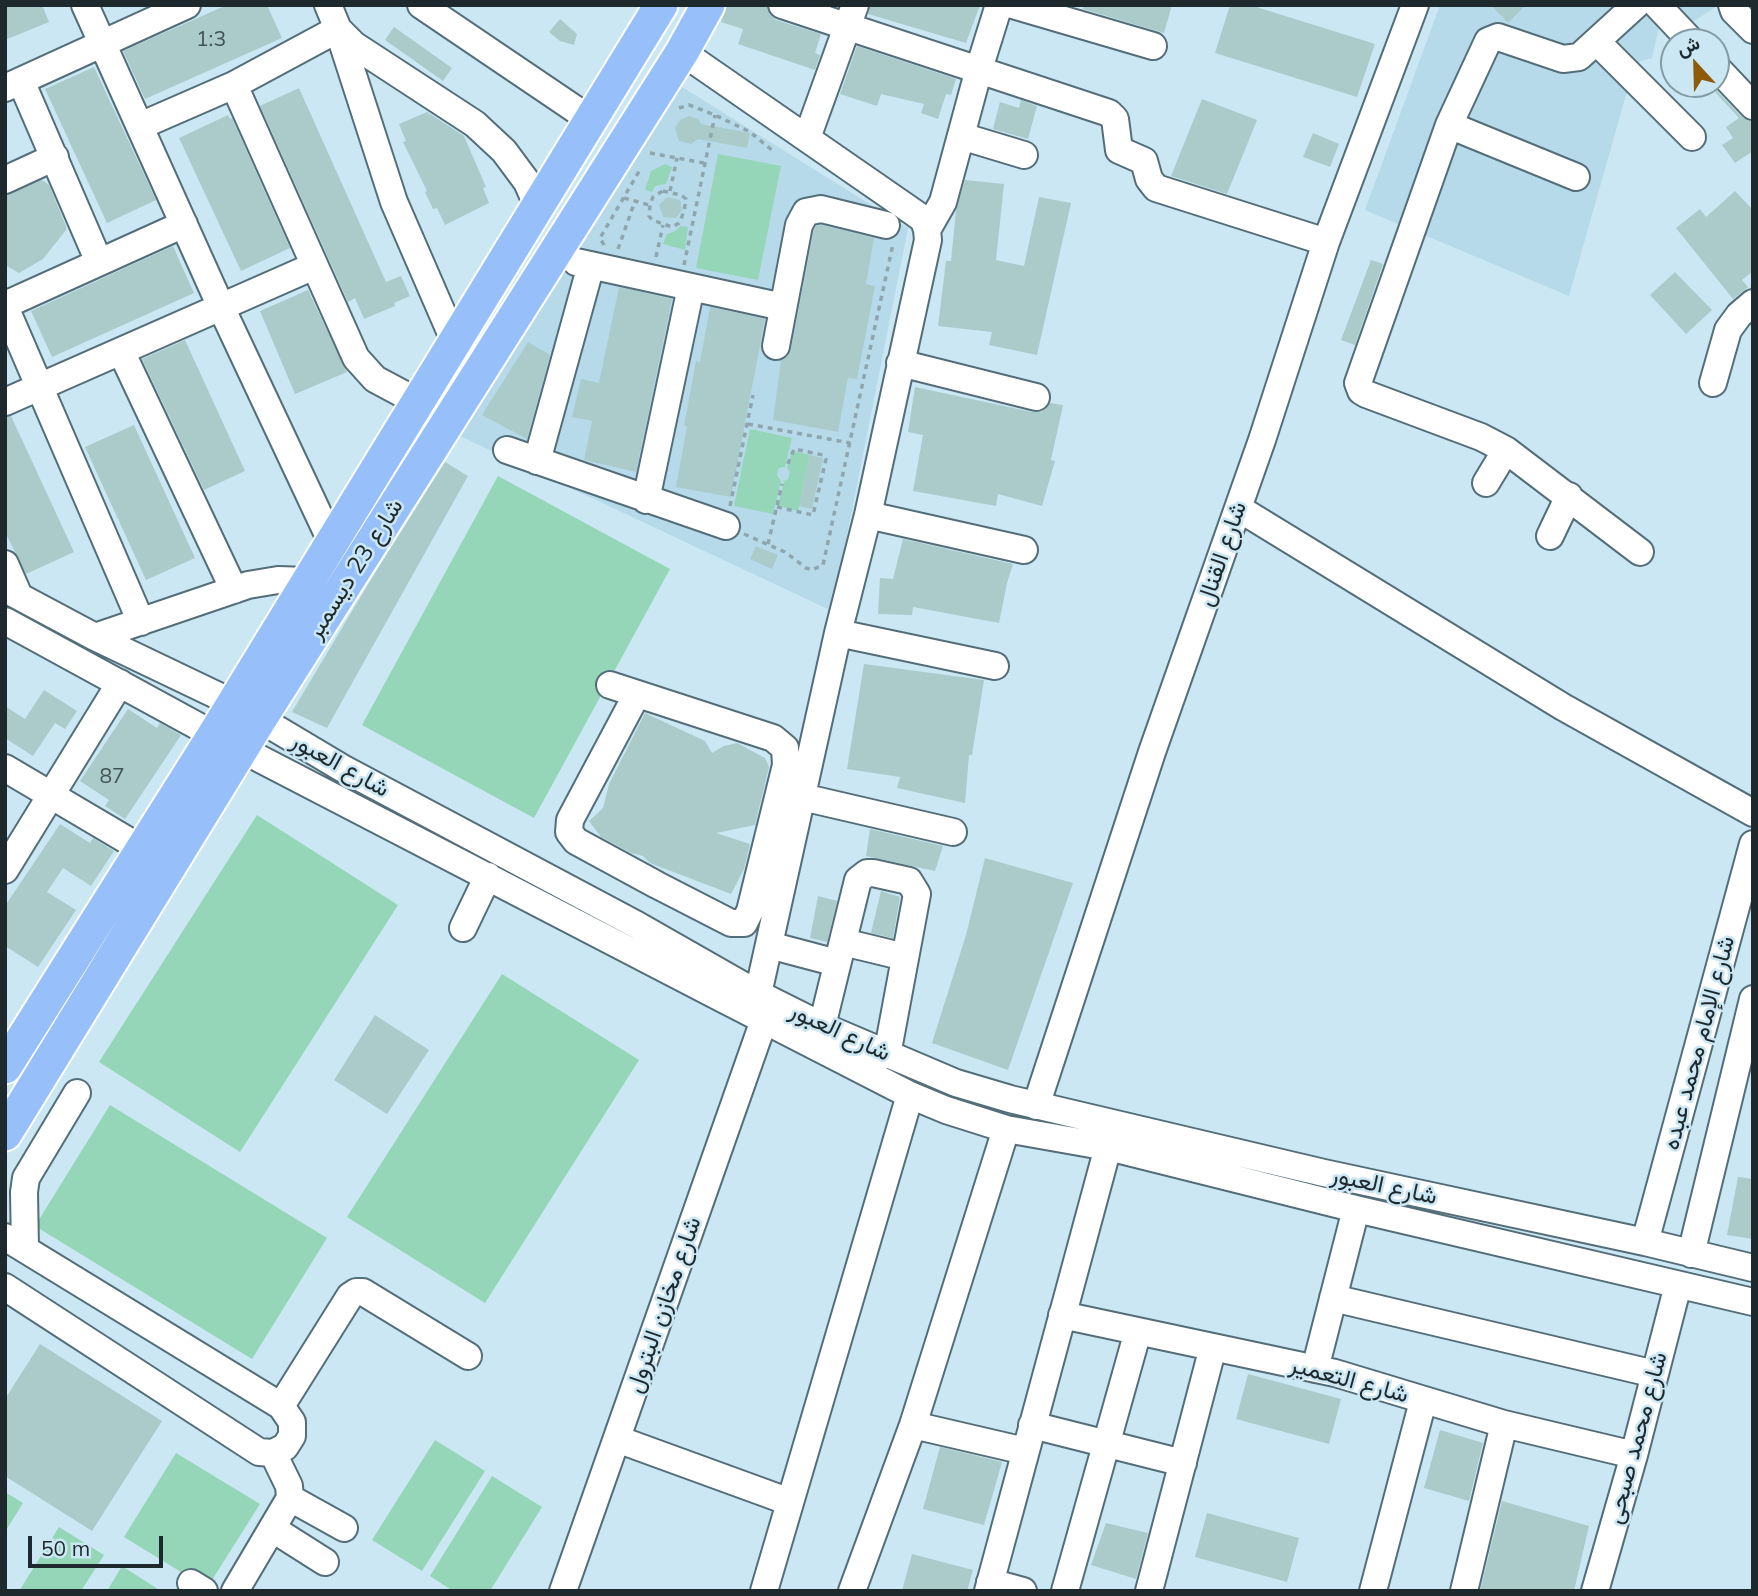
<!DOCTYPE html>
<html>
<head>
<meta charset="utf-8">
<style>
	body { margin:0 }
	#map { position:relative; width:1758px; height:1596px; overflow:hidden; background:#cae7f3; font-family:Mulish,Vazirmatn,sans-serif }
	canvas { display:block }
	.frame { position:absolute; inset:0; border:7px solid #1e292d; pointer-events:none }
	.north { position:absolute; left:1660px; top:28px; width:70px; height:70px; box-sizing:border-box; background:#cae7f3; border:2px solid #859ba4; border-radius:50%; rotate:338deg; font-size:19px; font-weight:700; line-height:28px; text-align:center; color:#1e292d }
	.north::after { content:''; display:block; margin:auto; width:24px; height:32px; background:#8d5a07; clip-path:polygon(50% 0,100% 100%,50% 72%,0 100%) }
	.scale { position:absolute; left:28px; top:1536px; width:135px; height:32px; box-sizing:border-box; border:4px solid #1e292d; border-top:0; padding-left:9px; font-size:21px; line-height:24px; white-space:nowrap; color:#1e292d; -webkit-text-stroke:5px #cae7f3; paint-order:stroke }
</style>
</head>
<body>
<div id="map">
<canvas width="1758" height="1596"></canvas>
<div class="frame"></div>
<div class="north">ش</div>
<div class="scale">50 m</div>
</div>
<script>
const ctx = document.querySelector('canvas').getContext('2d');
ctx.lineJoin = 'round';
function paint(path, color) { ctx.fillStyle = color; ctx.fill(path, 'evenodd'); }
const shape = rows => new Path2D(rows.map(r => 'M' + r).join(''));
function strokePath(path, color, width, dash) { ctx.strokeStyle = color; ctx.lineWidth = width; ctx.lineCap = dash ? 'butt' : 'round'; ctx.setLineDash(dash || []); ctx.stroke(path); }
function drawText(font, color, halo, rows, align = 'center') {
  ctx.font = font + ' Mulish,Vazirmatn,sans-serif'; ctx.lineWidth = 5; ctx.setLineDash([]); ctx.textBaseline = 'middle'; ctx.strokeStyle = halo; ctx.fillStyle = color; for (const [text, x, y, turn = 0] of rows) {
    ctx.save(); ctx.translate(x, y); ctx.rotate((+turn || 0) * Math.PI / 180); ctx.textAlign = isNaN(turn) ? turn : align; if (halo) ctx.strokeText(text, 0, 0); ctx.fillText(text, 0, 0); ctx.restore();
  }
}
paint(shape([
	[1440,5,1719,5,1688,25,1659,27,1652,58,1635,63,1569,296,1365,210],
	[679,85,908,228,832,611,460,436]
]), '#b6daea');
paint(shape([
	[718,154,781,166,758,280,696,268],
	[665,164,672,167,666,184,655,186,652,192,645,190,651,171],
	[680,226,688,227,685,250,663,244,667,234,675,231],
	[750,429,792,438,785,467,779,468,777,475,781,481,773,514,734,506],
	[792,451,810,455,798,511,778,506,784,481,788,479,790,472,787,468],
	[498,476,670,569,534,818,362,725],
	[257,815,398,905,240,1152,99,1062],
	[502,974,639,1060,485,1303,347,1217],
	[110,1105,327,1238,252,1359,35,1226],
	[435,1440,485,1471,422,1571,372,1540],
	[176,1453,260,1504,207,1588,124,1537],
	[492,1476,542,1507,490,1591,453,1591,430,1576],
	[5,1492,23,1503,5,1532],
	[59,1527,104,1555,81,1591,19,1591],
	[122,1566,161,1591,107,1591]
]), '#96d6b8');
paint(shape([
	[5,5,42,5,49,22,5,40],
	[227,5,267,5,282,38,145,99,123,51],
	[727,5,762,5,767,7,770,15,776,20,821,34,815,53,820,55,815,70,738,44,743,29,721,22],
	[870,5,980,5,966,43,868,14],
	[1084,5,1172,5,1164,33,1083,9],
	[1230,5,1250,5,1375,44,1357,97,1215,53],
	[1491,5,1526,5,1508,23],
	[560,19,577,34,574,45,560,41,549,32],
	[394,27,452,68,443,81,385,40],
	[857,46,956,79,951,95,946,94,938,119,921,113,924,104,881,94,877,106,840,94],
	[94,67,156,200,107,223,45,89],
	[299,88,386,282,401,276,410,296,394,303,395,306,364,319,355,298,348,302,260,106],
	[1716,90,1742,117,1753,121,1753,151,1735,163,1722,145,1733,138,1726,127,1739,118,1716,93],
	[1202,99,1257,120,1227,194,1171,176],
	[1021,100,1037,106,1028,139,993,129,1000,102,1019,108],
	[427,112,464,136,486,187,483,188,489,203,445,225,437,208,433,209,425,192,427,191,403,142,406,141,399,124],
	[228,115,230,119,232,118,290,248,241,271,179,138],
	[689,116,698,119,701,124,750,133,747,148,698,139,691,144,679,141,675,128,680,120],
	[1313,133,1339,144,1330,167,1303,157],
	[42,180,49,185,66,226,66,230,43,259,19,273,5,265,5,195],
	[965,180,1004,184,996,260,1024,266,1039,197,1071,203,1037,355,989,345,992,332,938,326,946,261,951,261,956,210],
	[1735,191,1753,210,1753,271,1742,280,1748,287,1733,299,1676,228,1700,209,1706,217],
	[667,197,680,200,682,210,676,218,663,217,659,205],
	[821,225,874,238,866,284,875,286,857,379,848,378,838,432,773,420,781,361,788,356,791,349,814,230,816,226],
	[173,246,194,293,52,357,31,311],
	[1371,260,1383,264,1355,345,1341,340],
	[1675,272,1712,310,1686,334,1650,295],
	[619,287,672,299,636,472,584,460,592,421,572,417,581,379,599,383],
	[308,290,347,372,295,394,260,311],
	[710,307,765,319,731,497,676,487,687,426,684,426,696,361,700,362],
	[185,340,245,471,204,490,142,359],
	[528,342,550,355,527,439,482,415],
	[915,387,1032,412,1041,412,1050,403,1063,405,1051,460,1055,461,1042,506,998,494,996,506,913,491,923,435,908,432],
	[11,416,74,552,26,574,5,532,5,417],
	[134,425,195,558,146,580,85,447],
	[810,455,823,458,812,509,799,506],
	[445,462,468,476,327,728,292,712,370,581],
	[903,539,1013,564,1007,583,999,623,913,607,912,615,878,614,880,578,893,579],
	[756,546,778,555,772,569,750,559],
	[864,664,984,680,972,755,969,755,965,803,897,788,900,777,847,769],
	[44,690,77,711,65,729,55,723,33,756,5,738,5,706,25,719],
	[128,709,157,728,160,723,181,735,125,819,105,806,109,800,80,781],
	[645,713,705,741,712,753,724,746,737,743,765,758,769,767,755,825,716,833,750,844,744,869,731,894,650,863,643,856,631,853,601,837,589,821,603,808,609,784],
	[60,824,90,843,93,838,114,851,91,886,63,868,47,892,76,910,38,967,5,946,5,906],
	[870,829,943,846,935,871,866,856],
	[985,858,1073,883,1008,1070,932,1043,966,935],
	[881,891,900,897,893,938,871,933],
	[818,896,837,901,827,942,810,938],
	[375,1015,429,1050,387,1114,334,1080],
	[1738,1177,1753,1179,1753,1239,1727,1235],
	[40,1344,162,1421,92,1531,5,1476,5,1399],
	[1248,1374,1341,1399,1329,1444,1236,1419],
	[1440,1430,1483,1443,1469,1501,1424,1488],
	[940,1447,1002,1462,984,1525,923,1509],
	[1502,1501,1589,1526,1574,1591,1480,1591],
	[1207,1513,1299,1538,1287,1582,1195,1557],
	[1106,1523,1148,1533,1136,1579,1091,1565],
	[912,1554,973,1570,967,1591,902,1591]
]), '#abcbcb');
const minor = shape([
	[85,5,221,307,332,543],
	[328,5,338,29,354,45,475,124,504,151,527,182,538,207],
	[421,5,591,120],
	[782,5,1109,113,1115,119,1119,150,1144,161,1149,179,1156,188,1326,242],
	[1013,5,1153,46],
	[1636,5,1579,57,1563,59,1498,37,1488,41,1449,125,1358,383,1361,391,1366,394,1481,437,1506,450,1640,552],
	[1657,5,1692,42],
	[1732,5,1734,11,1753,30],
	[1597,42,1692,137],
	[682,52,916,214,924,220,927,230,928,240,868,515,838,633,758,994],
	[1716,67,1753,106],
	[21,81,99,262],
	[234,85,356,358,375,379,418,402],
	[5,88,187,5],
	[1449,125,1576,177],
	[140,126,234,85,338,29,394,202,457,347,484,366],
	[961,136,1024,155],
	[807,138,855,5],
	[5,180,55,157],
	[927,230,943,202,979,69,999,5],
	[576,262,783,307],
	[5,305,184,224],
	[5,307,141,622],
	[776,346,799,225,806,212,821,209,886,225],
	[121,351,234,590],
	[900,363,1036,397],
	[1713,383,1728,330,1739,315,1753,303],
	[5,402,314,266],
	[507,450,726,526],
	[537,461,591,265],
	[1486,483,1506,450],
	[646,500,691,287],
	[1238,508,1563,707,1753,813],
	[868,515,1024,550],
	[1550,536,1569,496],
	[5,564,19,596],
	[5,589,95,637,233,703,342,768,637,925,758,994,822,1026,956,1083,1010,1099,1324,1173,1645,1242,1753,1268],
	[5,621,214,735,721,998,910,1095,946,1110,1006,1129,1108,1147,1356,1209,1753,1302],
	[838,633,995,666],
	[95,637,248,585,278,580,308,581],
	[610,685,773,738,785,748,786,765,750,911,744,923,731,923,657,885,576,841,569,832,570,820,637,694],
	[5,768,142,849],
	[802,797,953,832],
	[5,870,120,683],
	[463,928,488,876],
	[843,942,905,957],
	[769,945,837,963],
	[822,1026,858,880,867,873,873,873,909,881,917,894,887,1055],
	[1036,1106,1152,752,1262,440,1326,242,1415,5],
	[5,1237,281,1406,292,1422,292,1436,285,1447,273,1453,259,1452,5,1287],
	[1645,1242,1753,844],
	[25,1249,24,1192,26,1178,77,1093],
	[1691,1254,1753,999],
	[1333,1298,1655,1374],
	[1062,1315,1335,1373,1504,1424,1634,1455],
	[1315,1369,1356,1209],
	[281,1406,350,1296,356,1292,363,1292,468,1356],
	[913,1425,1025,1451],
	[1032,1425,1183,1463],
	[617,1439,790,1502],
	[290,1498,344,1528],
	[273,1529,325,1562],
	[990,1582,1023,1591],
	[191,1583,204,1591],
	[235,1591,290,1498,289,1486,273,1453],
	[563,1591,764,1020],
	[764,1591,910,1095],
	[852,1591,913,1425,1006,1129],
	[988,1591,1108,1147],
	[1065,1591,1138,1331],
	[1149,1591,1213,1347],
	[1373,1591,1423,1401],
	[1464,1591,1504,1424],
	[1595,1591,1634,1455,1678,1285]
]);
const major = shape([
	[5,1067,214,735,661,5],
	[5,1134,260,719,682,52,708,5]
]);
strokePath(minor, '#546e79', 30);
strokePath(major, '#fff', 37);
strokePath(shape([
	[679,108,689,105,715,115,750,132,773,151],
	[650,153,704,163],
	[663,191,681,195,686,199,684,212,679,223,672,227,652,220,649,216,650,205,653,197,663,191],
	[670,191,677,158],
	[624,198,649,205],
	[604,245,600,238,641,168],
	[618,249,635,201],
	[656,257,663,225],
	[684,265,715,115],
	[748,424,850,443],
	[730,506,753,395],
	[777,507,813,515,826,459,823,455,794,449,787,466],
	[744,534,785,552,806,568,812,570,823,565,893,244],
	[768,544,782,484]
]), '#8fa6af', 3.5, [5, 5]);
strokePath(minor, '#fff', 26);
strokePath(major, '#97c0fa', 33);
drawText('21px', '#415254', null, [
	["1:3",211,40],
	["87",112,777]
]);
drawText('24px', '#1e292d', '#cae7f3', [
	["شارع القنال",1222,554,-71],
	["شارع 23 ديسمبر",355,569,-58],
	["شارع العبور",340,765,29],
	["شارع العبور",840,1032,25],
	["شارع الإمام محمد عبده",1699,1043,-75],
	["شارع العبور",1384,1186,12],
	["شارع مخازن البترول",664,1305,-71],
	["شارع التعمير",1349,1380,15],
	["شارع محمد صبحى",1637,1438,-75]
]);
</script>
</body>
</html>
